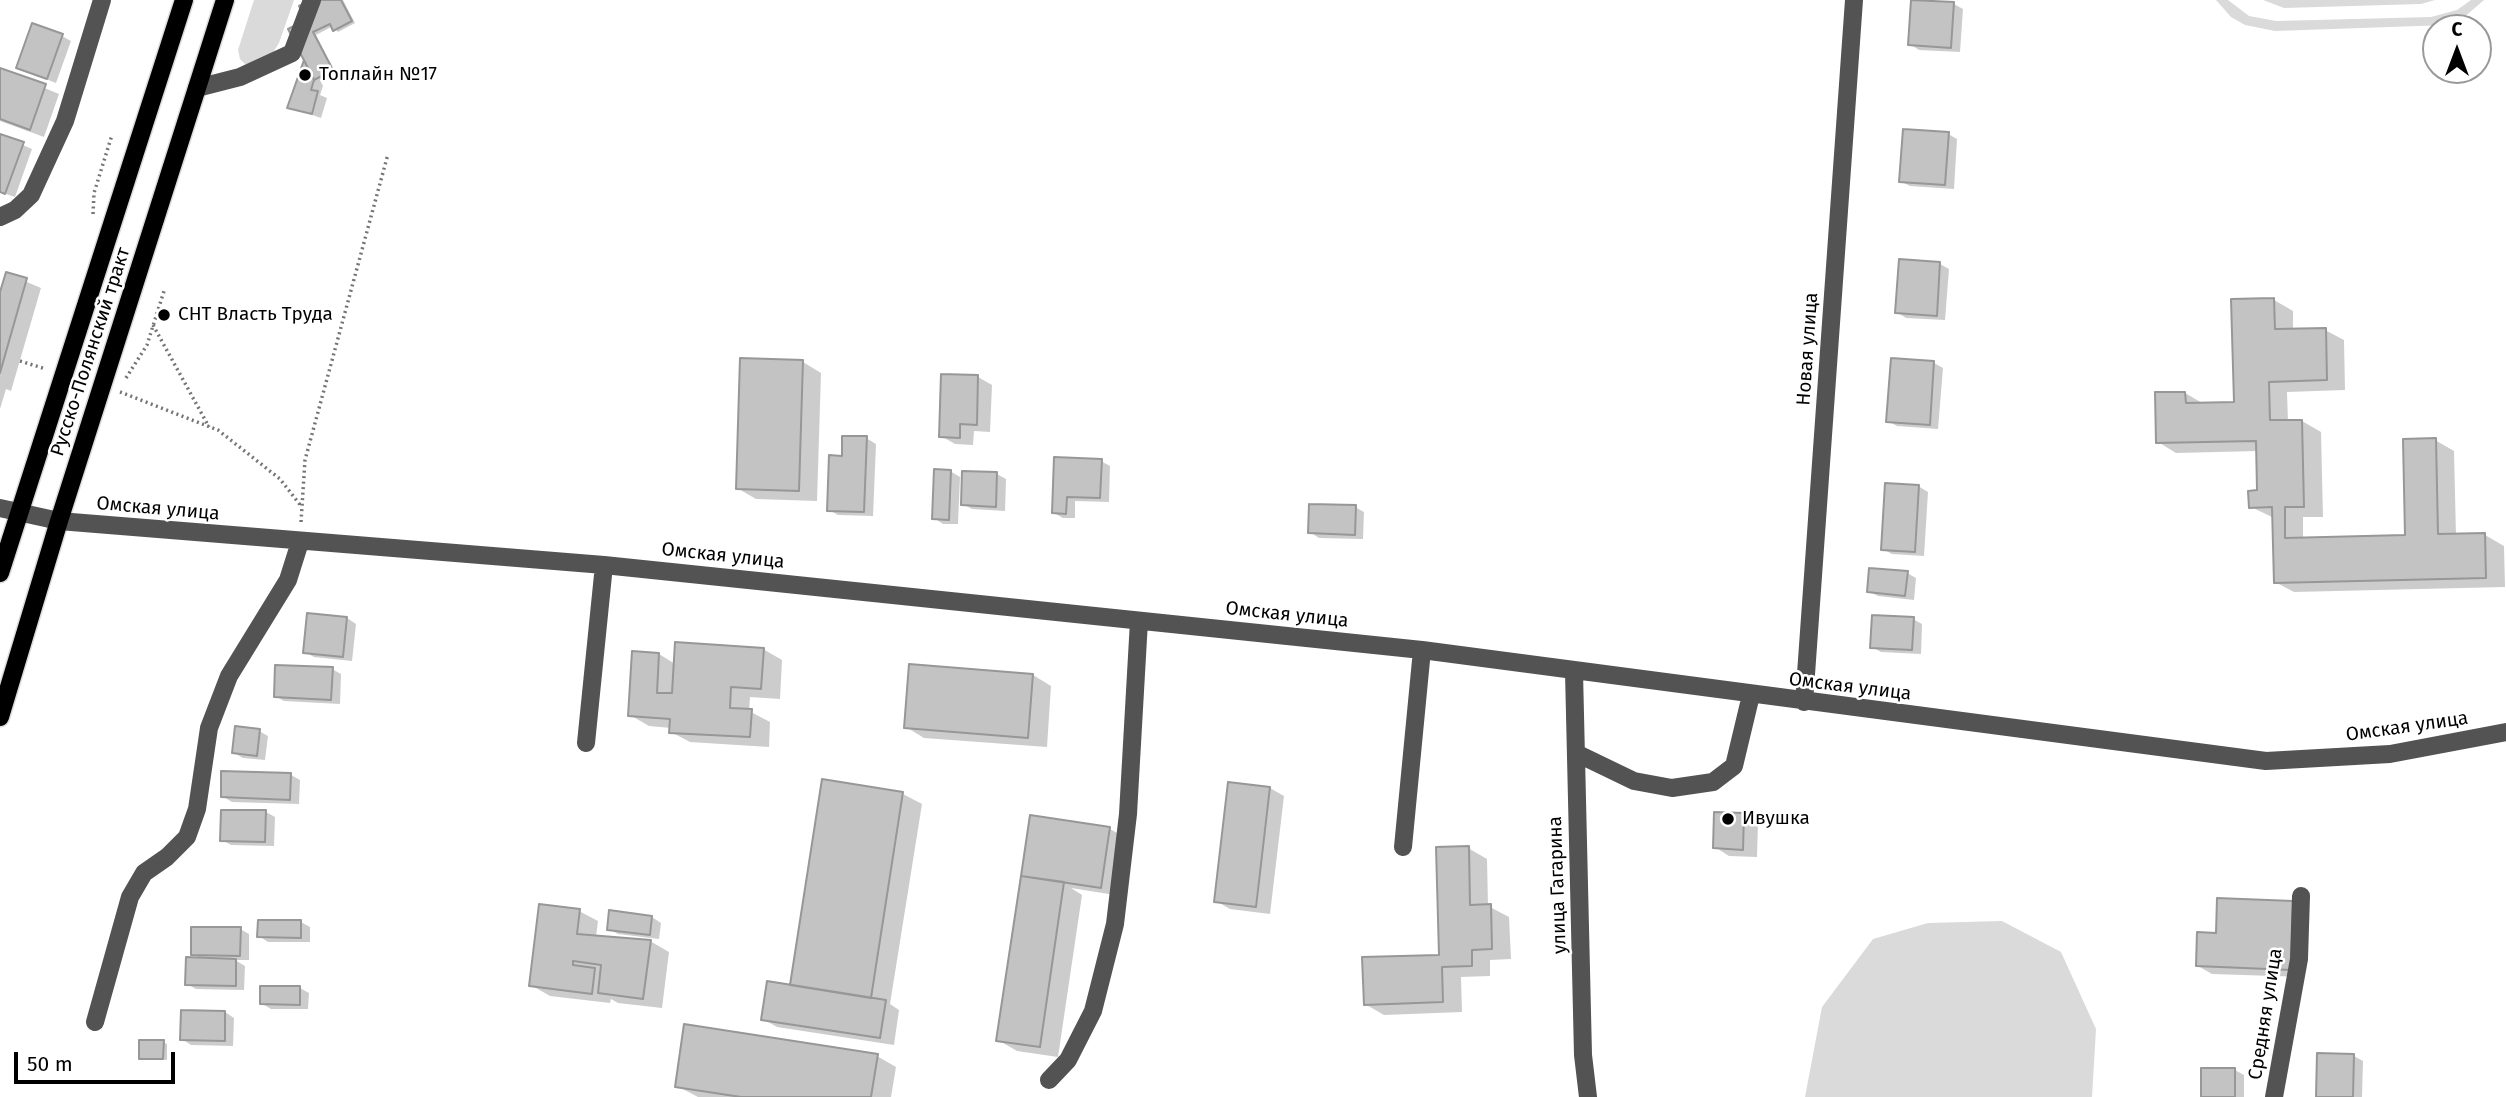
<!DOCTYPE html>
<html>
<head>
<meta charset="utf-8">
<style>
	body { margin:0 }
	#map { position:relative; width:2506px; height:1097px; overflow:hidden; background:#fff; font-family:"Fira Sans",sans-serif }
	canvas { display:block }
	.north { position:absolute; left:2422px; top:14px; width:70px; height:70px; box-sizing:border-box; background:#fff; border:2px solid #999; border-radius:50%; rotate:0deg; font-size:19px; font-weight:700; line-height:28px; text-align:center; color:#000 }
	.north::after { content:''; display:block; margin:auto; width:24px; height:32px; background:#000; clip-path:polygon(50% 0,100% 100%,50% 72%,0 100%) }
	.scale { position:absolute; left:14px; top:1052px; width:161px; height:32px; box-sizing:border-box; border:4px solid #000; border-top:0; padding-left:9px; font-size:21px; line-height:24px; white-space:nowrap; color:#000; -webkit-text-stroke:5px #fff; paint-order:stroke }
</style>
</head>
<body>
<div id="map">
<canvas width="2506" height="1097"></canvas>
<div class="north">С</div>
<div class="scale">50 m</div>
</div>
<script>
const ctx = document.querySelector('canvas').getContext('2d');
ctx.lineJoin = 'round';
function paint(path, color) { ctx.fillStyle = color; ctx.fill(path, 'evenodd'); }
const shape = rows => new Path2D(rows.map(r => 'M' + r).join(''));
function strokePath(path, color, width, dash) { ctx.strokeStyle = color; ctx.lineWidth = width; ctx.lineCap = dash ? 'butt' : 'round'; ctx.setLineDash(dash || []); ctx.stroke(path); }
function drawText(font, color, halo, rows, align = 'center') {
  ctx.font = font + ' "Fira Sans",sans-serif'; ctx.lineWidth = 5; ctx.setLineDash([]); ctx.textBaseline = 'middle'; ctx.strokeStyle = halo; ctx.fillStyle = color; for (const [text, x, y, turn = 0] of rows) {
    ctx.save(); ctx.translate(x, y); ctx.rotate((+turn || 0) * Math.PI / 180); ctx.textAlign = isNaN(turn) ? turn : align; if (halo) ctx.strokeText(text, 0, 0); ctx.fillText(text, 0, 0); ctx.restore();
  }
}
paint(shape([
	[254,0,294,0,279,43,269,59,248,67,240,59,238,50],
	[2216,0,2228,0,2249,16,2276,21,2431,17,2457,10,2471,0,2484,0,2462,19,2447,25,2275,31,2245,25,2231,17],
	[2263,0,2435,0,2421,4,2284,8],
	[2002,921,2061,952,2096,1029,2092,1097,1805,1097,1822,1007,1873,939,1928,923]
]), '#dadada');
paint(shape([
	[315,0,343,0,355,23,338,32,333,26,316,35,335,72,320,80,323,86,320,95,327,98,321,118,289,107,305,62],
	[1913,1,1954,4,1963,9,1960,52,1919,50,1910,44],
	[62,36,71,41,56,83,18,68],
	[1,70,59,94,44,137,0,121],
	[1948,134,1957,139,1954,189,1910,186,1900,181],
	[0,135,32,149,15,197,0,192],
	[1940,264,1949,269,1945,320,1906,318,1897,312],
	[8,274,41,288,11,391,6,389,0,409,0,294],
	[2274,300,2293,311,2293,331,2325,330,2344,340,2345,390,2287,392,2288,422,2302,421,2321,432,2323,517,2303,517,2303,539,2407,537,2435,440,2454,451,2456,536,2485,535,2504,546,2505,587,2294,592,2275,582,2274,518,2251,507,2259,492,2258,451,2176,453,2158,442,2185,393,2204,404,2235,404],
	[803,362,821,373,817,501,756,499,737,488],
	[1934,363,1943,368,1938,429,1897,426,1888,421],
	[978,377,992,385,990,432,974,431,973,445,955,444,941,436],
	[866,438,876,444,873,516,838,515,829,510],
	[1056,459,1101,461,1110,466,1109,502,1075,501,1075,518,1063,518,1054,513],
	[950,471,960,477,958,524,943,524,934,518],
	[964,473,997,474,1006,479,1005,511,972,509,963,504],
	[1918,486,1928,492,1924,556,1892,554,1883,549],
	[1355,507,1364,512,1363,539,1319,538,1310,532],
	[1907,573,1916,578,1914,600,1878,596,1868,591],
	[347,618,356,624,352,661,314,657,305,652],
	[1913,619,1922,624,1921,654,1881,652,1872,647],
	[763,649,782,660,780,699,750,697,749,711,770,722,769,747,690,742,671,732,671,728,649,726,630,715,659,654,675,664],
	[332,669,341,674,340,704,284,701,275,696],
	[1033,675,1051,686,1047,747,924,738,906,727],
	[259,731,268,736,265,760,243,758,234,753],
	[291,775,300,780,299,804,232,802,222,796],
	[823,781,903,794,922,804,890,1004,899,1010,894,1045,777,1027,763,1019,791,987],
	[1270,788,1284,796,1270,914,1230,909,1216,901],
	[266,812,275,817,274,846,231,845,222,840],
	[1744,815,1758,823,1757,857,1729,856,1715,847],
	[1031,817,1110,829,1124,837,1115,895,1071,888,1082,895,1058,1057,1017,1051,998,1040],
	[1468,848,1487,859,1488,906,1509,917,1511,959,1490,960,1490,976,1461,977,1462,1012,1384,1015,1365,1004,1441,956],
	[579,911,598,921,596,937,650,941,669,952,662,1008,618,1003,611,999,610,1003,550,996,531,985],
	[2307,911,2305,977,2212,974,2198,966,2218,935],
	[652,917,661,923,659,939,618,934,609,929],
	[301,922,310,927,310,942,268,942,259,936],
	[240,929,249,934,249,960,235,960,245,966,244,990,196,989,187,984,202,960,193,954],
	[300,988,309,993,308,1009,271,1009,261,1003],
	[225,1012,234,1018,233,1046,191,1045,182,1039],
	[163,1042,167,1044,167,1060,140,1058],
	[877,1056,896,1067,891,1097,698,1097,677,1086],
	[2354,1056,2363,1061,2362,1097,2318,1097],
	[2235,1070,2244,1075,2244,1097,2202,1097]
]), '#0003');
const building = shape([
	[311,0,341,0,352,21,333,31,330,24,313,32,333,70,314,80,288,29,306,20,299,6,311,0],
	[1911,0,1954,2,1951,48,1908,45,1911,0],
	[32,23,63,34,47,79,16,68,32,23],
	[304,60,314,80,311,90,318,91,312,114,287,108,304,60],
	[0,68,46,84,30,130,0,119,0,68],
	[1903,129,1949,132,1945,185,1899,182,1903,129],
	[0,134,24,142,5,194,0,192,0,134],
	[1899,259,1940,262,1937,316,1895,313,1899,259],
	[6,272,27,278,0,373,0,292,6,272],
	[2274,298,2275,329,2326,328,2327,380,2269,382,2270,420,2302,420,2304,507,2285,507,2285,538,2405,535,2403,439,2436,438,2438,534,2485,533,2486,578,2274,583,2272,507,2249,508,2248,491,2257,490,2256,441,2156,443,2155,392,2185,392,2186,403,2234,402,2231,299,2274,298],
	[740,358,803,360,799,491,736,489,740,358],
	[1891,358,1934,361,1930,425,1886,422,1891,358],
	[941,374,978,375,977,425,960,424,960,438,939,437,941,374],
	[842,436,867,436,864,512,827,511,829,455,842,456,842,436],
	[1054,457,1102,459,1100,498,1067,497,1066,514,1052,513,1054,457],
	[934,469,951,470,949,520,932,519,934,469],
	[962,471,997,472,996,507,961,505,962,471],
	[1885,483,1919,485,1915,552,1881,550,1885,483],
	[1309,504,1356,505,1355,535,1308,533,1309,504],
	[1869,568,1908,571,1905,596,1867,592,1869,568],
	[307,613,347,617,343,657,303,653,307,613],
	[1872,615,1914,617,1912,650,1870,648,1872,615],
	[675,642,764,648,761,689,731,687,730,708,752,709,750,737,669,733,670,719,628,716,632,651,659,653,657,693,672,693,675,642],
	[909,664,1033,674,1028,738,904,728,909,664],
	[275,665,333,667,331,700,274,697,275,665],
	[235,726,260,729,257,756,232,753,235,726],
	[221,771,291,773,290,800,221,797,221,771],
	[822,779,903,792,871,998,790,985,822,779],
	[1228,782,1270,787,1256,907,1214,902,1228,782],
	[221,810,266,810,265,842,220,841,221,810],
	[1714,812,1744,813,1743,850,1713,848,1714,812],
	[1030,815,1110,827,1101,888,1021,876,1030,815],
	[1469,846,1470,905,1491,904,1492,949,1472,950,1472,966,1442,967,1443,1002,1364,1005,1362,957,1439,955,1436,847,1469,846],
	[1021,876,1064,882,1040,1047,996,1041,1021,876],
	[2217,898,2293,901,2291,970,2196,966,2197,932,2216,933,2217,898],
	[539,904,580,909,577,934,651,940,643,999,598,993,601,965,573,961,573,965,595,968,592,994,529,986,539,904],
	[609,910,652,916,650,935,607,930,609,910],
	[258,920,301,920,301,938,257,937,258,920],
	[191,927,241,927,240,956,191,955,191,927],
	[186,957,236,959,236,986,185,985,186,957],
	[767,981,886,1000,880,1038,761,1020,767,981],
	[260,986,300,986,300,1005,260,1004,260,986],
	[181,1010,225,1011,225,1041,180,1040,181,1010],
	[684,1024,878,1054,871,1097,741,1097,675,1087,684,1024],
	[139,1040,164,1040,163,1059,139,1059,139,1040],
	[2317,1053,2354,1054,2353,1097,2316,1097,2317,1053],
	[2201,1068,2235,1068,2235,1097,2201,1097,2201,1068]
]);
paint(building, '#c3c3c3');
strokePath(building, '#979797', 2);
const major = shape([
	[0,573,184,0],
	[0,717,59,521,225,0]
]);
strokePath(major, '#dbdbdb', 21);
strokePath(shape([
	[93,214,94,193,112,135],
	[153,325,209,427],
	[20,361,46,369],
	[126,378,147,345,164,291],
	[120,392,218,430,280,479,301,506],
	[301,522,305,460,388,154]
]), '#757575', 3.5, [2, 3.5]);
strokePath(shape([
	[197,88,240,77,292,53,312,0],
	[0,217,15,210,31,195,65,121,102,0],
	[0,508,59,521,604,565,1422,650,2266,761,2390,754,2506,732],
	[1574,672,1583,1055,1588,1097],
	[1804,702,1854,0],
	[586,743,604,565],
	[1576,753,1634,781,1672,788,1713,782,1734,766,1751,695],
	[1403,847,1422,650],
	[95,1022,130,897,144,873,167,857,187,837,197,809,209,728,229,676,288,580,300,542],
	[1049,1080,1068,1060,1093,1011,1115,924,1128,814,1139,621],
	[2274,1097,2299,959,2301,896]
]), '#535353', 18);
strokePath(major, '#000', 18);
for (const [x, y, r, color] of [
	[305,75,7,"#000"],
	[164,315,7,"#000"],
	[1728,819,7,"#000"]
]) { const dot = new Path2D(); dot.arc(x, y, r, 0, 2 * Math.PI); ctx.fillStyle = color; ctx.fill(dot); strokePath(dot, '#fff', 2.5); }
drawText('19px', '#000', '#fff', [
	["Топлайн №17",319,75],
	["СНТ Власть Труда",178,315],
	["Ивушка",1742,819]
], 'left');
drawText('19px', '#000', '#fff', [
	["Новая улица",1808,349,-86],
	["Русско-Полянский тракт",91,352,-72],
	["Омская улица",158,509,5],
	["Омская улица",723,556,6],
	["Омская улица",1287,615,6],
	["Омская улица",1850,687,7],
	["Омская улица",2407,727,-8],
	["улица Гагарина",1558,885,-92],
	["Средняя улица",2266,1014,-81]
]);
</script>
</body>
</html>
